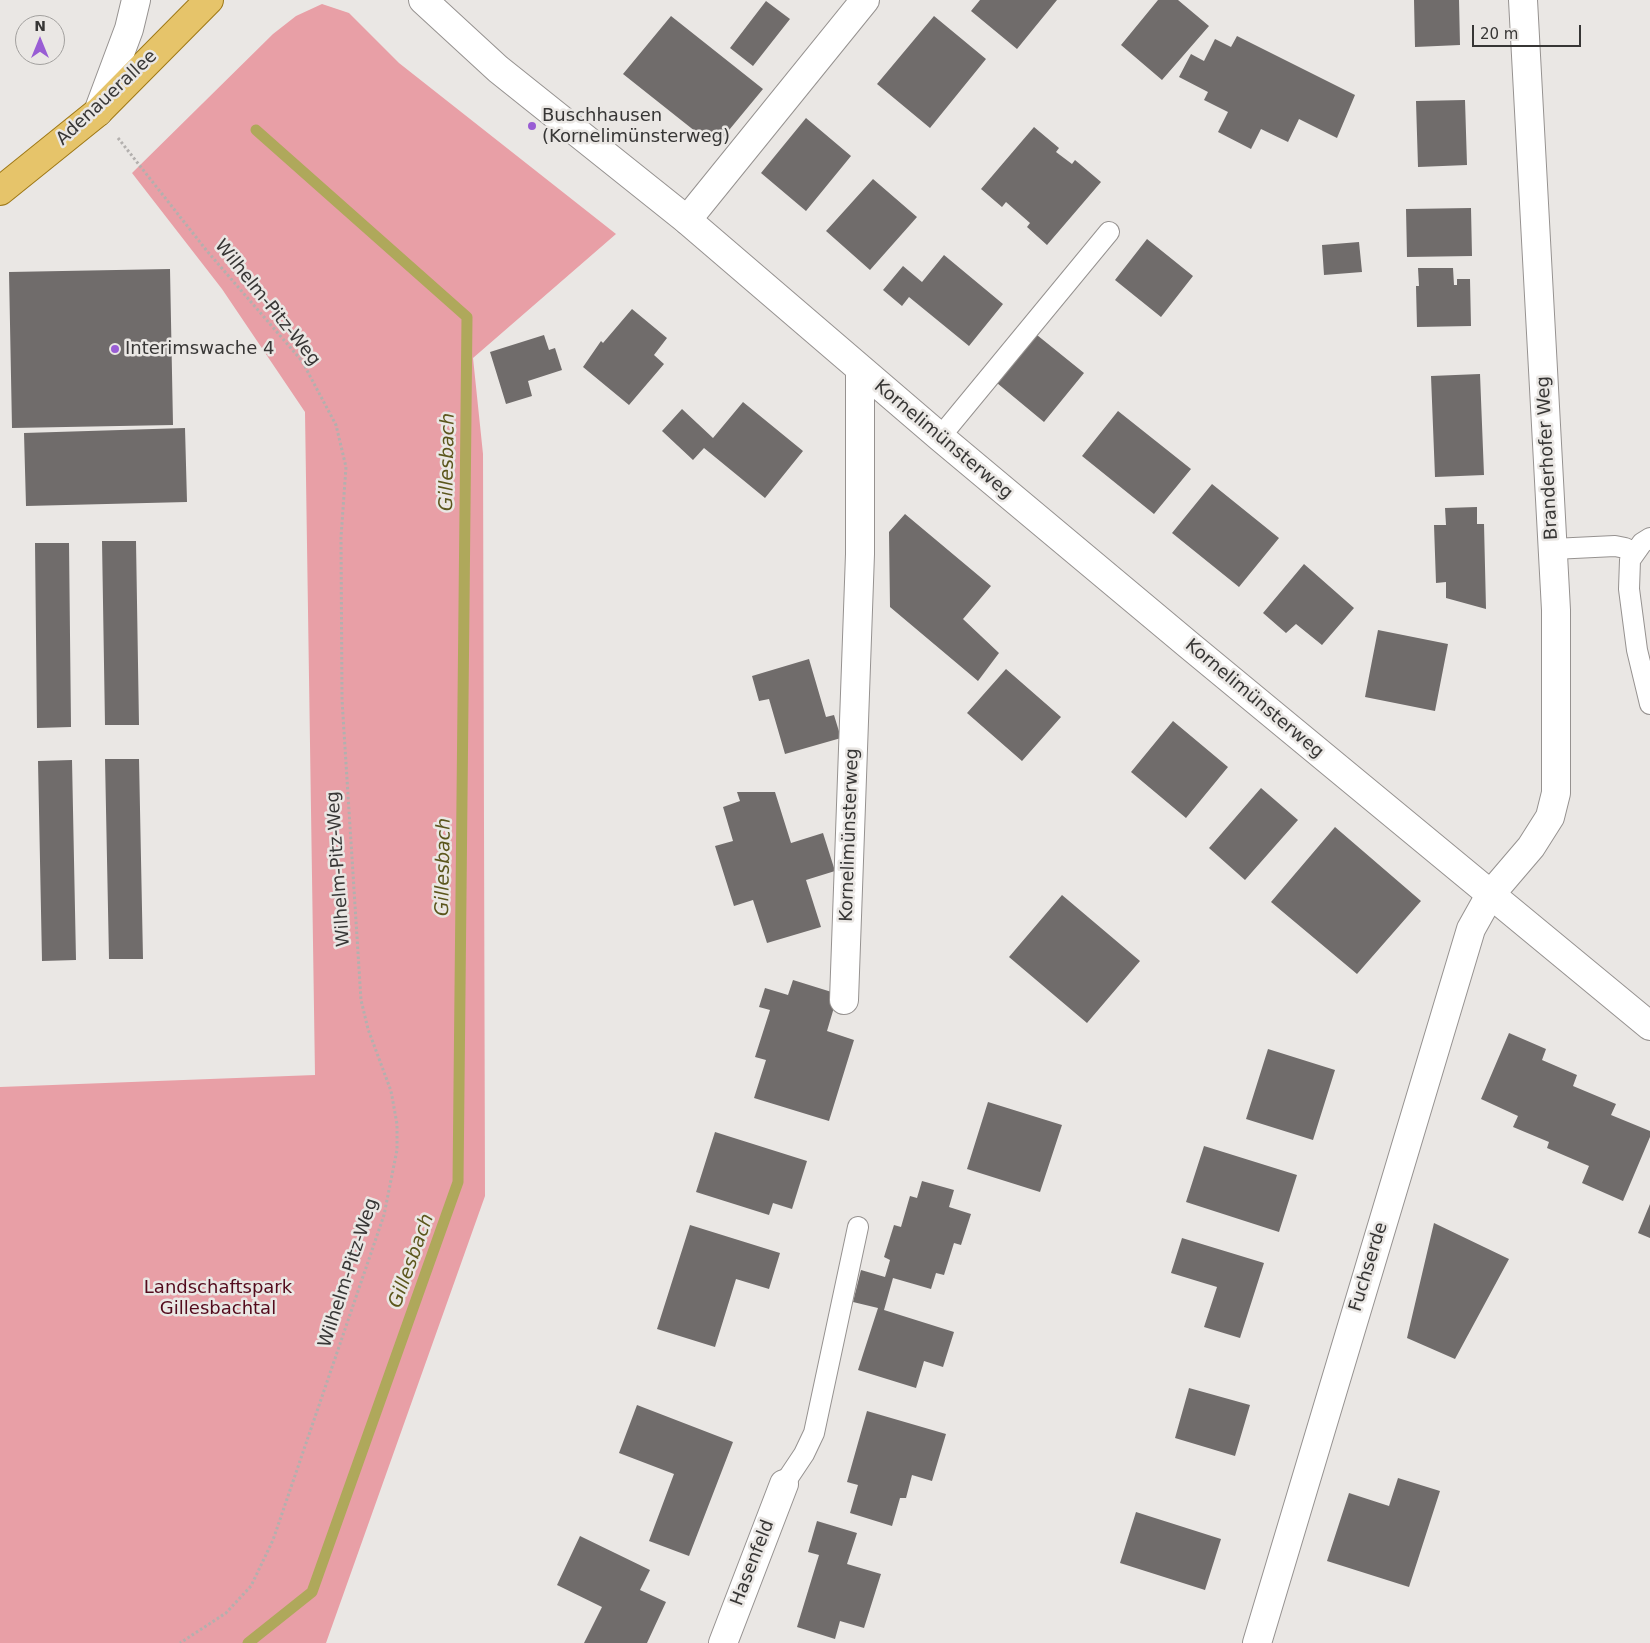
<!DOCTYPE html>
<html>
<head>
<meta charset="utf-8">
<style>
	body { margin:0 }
	#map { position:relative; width:1650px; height:1643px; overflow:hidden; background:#eae7e4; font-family:"DejaVu Sans",sans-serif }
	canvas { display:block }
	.north { position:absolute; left:15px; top:15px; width:50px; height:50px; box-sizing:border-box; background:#eae7e4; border:1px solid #a2a09e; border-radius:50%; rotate:0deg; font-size:14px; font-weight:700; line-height:20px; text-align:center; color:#373635 }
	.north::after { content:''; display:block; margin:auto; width:18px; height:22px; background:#995dd4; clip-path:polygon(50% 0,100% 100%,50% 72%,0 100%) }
	.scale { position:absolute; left:1472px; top:25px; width:109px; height:22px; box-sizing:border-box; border:2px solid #373635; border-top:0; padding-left:6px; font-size:15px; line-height:18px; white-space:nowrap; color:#373635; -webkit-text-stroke:4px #eae7e4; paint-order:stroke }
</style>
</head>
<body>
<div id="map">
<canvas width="1650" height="1643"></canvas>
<div class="north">N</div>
<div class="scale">20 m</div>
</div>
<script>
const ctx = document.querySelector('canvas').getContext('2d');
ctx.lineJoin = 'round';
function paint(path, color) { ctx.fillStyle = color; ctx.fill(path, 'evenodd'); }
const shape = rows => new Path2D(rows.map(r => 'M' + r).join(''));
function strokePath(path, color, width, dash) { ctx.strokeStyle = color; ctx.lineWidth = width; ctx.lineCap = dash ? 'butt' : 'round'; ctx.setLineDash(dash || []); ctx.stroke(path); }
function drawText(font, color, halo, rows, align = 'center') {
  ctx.font = font + ' "DejaVu Sans",sans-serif'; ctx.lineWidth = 5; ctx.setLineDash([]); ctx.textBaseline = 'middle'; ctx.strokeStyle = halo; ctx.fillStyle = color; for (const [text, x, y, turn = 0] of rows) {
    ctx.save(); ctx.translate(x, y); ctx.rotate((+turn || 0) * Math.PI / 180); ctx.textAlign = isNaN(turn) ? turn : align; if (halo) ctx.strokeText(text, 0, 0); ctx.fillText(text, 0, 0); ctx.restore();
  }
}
paint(shape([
	[322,4,349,13,399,63,616,234,473,358,483,454,485,1196,326,1643,0,1643,0,1087,315,1075,305,412,222,289,132,173,273,34,296,16]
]), '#e89fa6');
strokePath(shape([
	[248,1643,312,1592,458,1182,467,317,256,130]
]), '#afa85b', 11);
paint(shape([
	[980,0,1057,0,1017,49,971,11],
	[1158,0,1178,0,1209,26,1162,80,1121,45],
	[1414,0,1459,0,1460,45,1415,47],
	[766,1,790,19,753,66,730,48],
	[671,16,763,89,715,147,623,74],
	[934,16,986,59,930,128,877,84],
	[1237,36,1355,95,1337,138,1299,119,1288,142,1261,129,1251,149,1218,132,1228,112,1204,100,1208,92,1179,77,1191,54,1204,61,1215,39,1231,47],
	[1465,100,1467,165,1418,167,1416,101],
	[806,118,851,156,806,211,761,173],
	[1034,127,1059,148,1056,152,1072,164,1075,160,1101,182,1047,245,1027,227,1030,223,1006,202,1002,207,981,189],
	[873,179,917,217,870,270,826,231],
	[1471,208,1472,256,1407,257,1406,209],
	[1147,239,1193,276,1161,317,1115,280],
	[1359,242,1362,272,1324,275,1322,245],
	[944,255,1003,304,969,346,909,297,902,306,883,290,903,266,922,282],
	[1418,268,1453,268,1454,285,1457,285,1457,279,1470,279,1471,326,1417,327,1416,286,1419,286],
	[170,269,173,425,12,428,9,272],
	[632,309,667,338,654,355,664,364,629,405,583,367,601,341,603,343],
	[544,335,549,350,555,348,562,370,528,381,532,396,506,404,490,352],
	[1037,335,1084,373,1044,422,997,383],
	[1480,374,1484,475,1435,477,1431,376],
	[743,402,803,451,765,498,704,448,693,460,662,431,682,409,713,438],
	[1118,411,1191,469,1154,514,1082,456],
	[185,428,187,502,26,506,24,433],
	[1212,484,1279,538,1239,587,1172,533],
	[1477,507,1477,524,1484,524,1486,609,1446,598,1446,582,1436,583,1434,525,1446,525,1445,508],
	[905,514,991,586,963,619,999,653,978,681,890,607,889,532],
	[102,541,136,541,139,725,105,725],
	[35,543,69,543,71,727,37,728],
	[1304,564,1354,608,1322,645,1296,624,1286,633,1263,613],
	[1378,630,1448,644,1435,711,1365,697],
	[809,659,826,717,834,715,841,738,785,754,769,699,759,701,752,676],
	[1006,669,1061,717,1022,761,967,713],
	[1173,721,1228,767,1186,818,1131,772],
	[105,759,139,759,143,959,109,959],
	[72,760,76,960,42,961,38,761],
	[1261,788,1298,820,1245,880,1209,848],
	[737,792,775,792,791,843,823,833,835,871,806,880,821,927,767,943,753,900,734,906,715,846,733,841,723,807,740,801],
	[1335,827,1421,901,1357,974,1271,902],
	[1062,895,1140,961,1087,1023,1009,957],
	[793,980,838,994,827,1031,854,1040,829,1121,754,1098,766,1060,755,1057,770,1010,759,1007,765,988,788,995],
	[1509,1033,1546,1049,1542,1060,1577,1075,1573,1086,1616,1104,1611,1115,1650,1131,1650,1137,1623,1201,1582,1183,1589,1166,1547,1148,1549,1142,1513,1127,1518,1116,1481,1099],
	[1268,1049,1335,1070,1313,1140,1246,1119],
	[988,1102,1062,1125,1040,1192,967,1169],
	[715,1132,807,1161,792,1209,773,1203,769,1215,696,1192],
	[1204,1146,1297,1175,1279,1232,1186,1202],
	[922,1181,954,1190,949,1207,971,1214,961,1245,954,1243,944,1275,936,1273,931,1289,893,1278,884,1310,954,1332,943,1367,924,1361,916,1388,858,1370,878,1308,853,1302,861,1270,885,1277,890,1260,884,1257,894,1225,901,1227,910,1196,917,1198],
	[1650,1204,1650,1238,1638,1233],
	[1434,1223,1509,1259,1455,1359,1407,1338],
	[690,1225,780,1253,769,1289,736,1279,715,1347,657,1329],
	[1182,1238,1264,1263,1240,1338,1204,1327,1217,1287,1171,1273],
	[1189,1388,1250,1405,1235,1456,1175,1438],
	[637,1405,733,1442,689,1556,649,1541,674,1474,619,1453],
	[867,1411,946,1434,932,1481,912,1475,906,1498,900,1498,892,1526,850,1513,858,1485,847,1482],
	[1398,1478,1440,1491,1409,1587,1327,1561,1349,1493,1389,1506],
	[1136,1512,1221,1539,1205,1590,1120,1563],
	[817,1521,857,1533,847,1564,881,1574,864,1628,840,1621,835,1639,797,1627,819,1555,808,1552],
	[580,1536,650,1570,640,1590,666,1602,647,1643,584,1643,602,1607,557,1585]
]), '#706c6b');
const service = shape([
	[940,437,1109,232],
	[1650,538,1642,543,1630,560,1629,589,1637,650,1650,704],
	[1553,549,1615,546,1625,548,1635,553],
	[784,1484,804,1454,814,1433,858,1227]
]);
const minor = shape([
	[687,220,865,0],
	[844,1000,860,554,860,370],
	[723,1643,784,1484],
	[1257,1643,1471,929,1490,895,1531,847,1550,817,1556,793,1556,610,1523,0]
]);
const tertiary = shape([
	[423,0,498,69,687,220,940,437,1190,646,1650,1026],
	[98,112,129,29,136,0]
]);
const primary = shape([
	[0,191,98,112,209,0]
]);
strokePath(service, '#969290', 22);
strokePath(minor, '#969290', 30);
strokePath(tertiary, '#969290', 30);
strokePath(primary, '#9e7816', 30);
strokePath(shape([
	[118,138,207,251,302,361,336,425,346,467,341,537,342,700,361,1000,368,1029,391,1091,397,1124,397,1150,384,1215,273,1540,251,1586,226,1613,180,1643]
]), '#b3b0ae', 3, [2.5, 2.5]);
strokePath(service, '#fff', 20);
strokePath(minor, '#fff', 28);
strokePath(tertiary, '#fff', 28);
strokePath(primary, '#e6c46a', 28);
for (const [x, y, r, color] of [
	[532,126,5,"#995dd4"],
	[115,349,5,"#995dd4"]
]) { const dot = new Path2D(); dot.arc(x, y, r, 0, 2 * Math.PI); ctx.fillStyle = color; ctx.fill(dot); strokePath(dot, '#eae7e4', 2); }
drawText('18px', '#373635', '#eae7e4', [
	["Adenauerallee",107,98,-43],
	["Wilhelm-Pitz-Weg",267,303,51],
	["Kornelimünsterweg",943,440,40],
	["Branderhofer Weg",1548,458,-93],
	["Kornelimünsterweg",1254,699,40],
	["Kornelimünsterweg",850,835,-88],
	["Wilhelm-Pitz-Weg",339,869,-94],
	["Fuchserde",1369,1267,-73],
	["Wilhelm-Pitz-Weg",349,1273,-72],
	["Hasenfeld",753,1563,-69]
]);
drawText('18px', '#373635', '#eae7e4', [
	["Buschhausen",542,116],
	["(Kornelimünsterweg)",542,137],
	["Interimswache 4",125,349]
], 'left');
drawText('18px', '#530a1c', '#eae7e4', [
	["Landschaftspark",218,1288],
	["Gillesbachtal",218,1309]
]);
drawText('italic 19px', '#5b561c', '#eae7e4', [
	["Gillesbach",448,462,-89],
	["Gillesbach",444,867,-89],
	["Gillesbach",412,1261,-70]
]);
</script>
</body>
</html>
